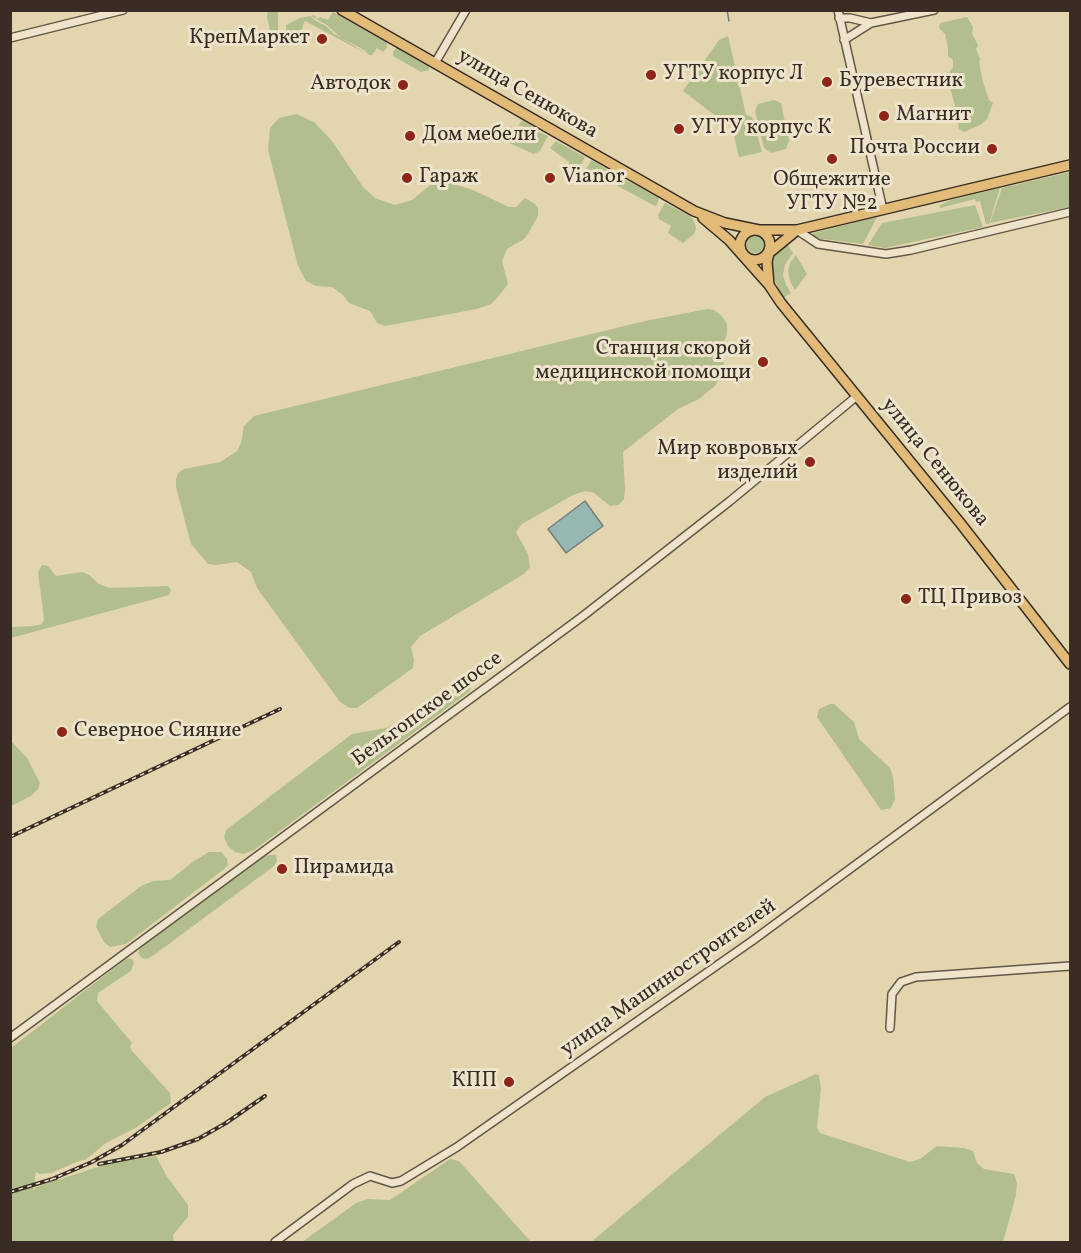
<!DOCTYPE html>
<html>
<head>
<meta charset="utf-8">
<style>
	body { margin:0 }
	#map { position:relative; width:1081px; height:1253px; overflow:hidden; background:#e3d6af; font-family:Vollkorn,serif }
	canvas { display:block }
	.frame { position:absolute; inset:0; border:12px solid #382c25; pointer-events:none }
</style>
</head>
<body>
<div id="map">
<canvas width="1081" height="1253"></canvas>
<div class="frame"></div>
</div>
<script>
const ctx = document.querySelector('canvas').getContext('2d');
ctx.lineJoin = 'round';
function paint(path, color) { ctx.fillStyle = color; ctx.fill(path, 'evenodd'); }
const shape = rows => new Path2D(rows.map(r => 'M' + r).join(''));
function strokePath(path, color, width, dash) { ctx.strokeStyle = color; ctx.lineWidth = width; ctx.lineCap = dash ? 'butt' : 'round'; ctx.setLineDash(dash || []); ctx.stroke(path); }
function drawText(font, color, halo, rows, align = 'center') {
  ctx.font = font + ' Vollkorn,serif'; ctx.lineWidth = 6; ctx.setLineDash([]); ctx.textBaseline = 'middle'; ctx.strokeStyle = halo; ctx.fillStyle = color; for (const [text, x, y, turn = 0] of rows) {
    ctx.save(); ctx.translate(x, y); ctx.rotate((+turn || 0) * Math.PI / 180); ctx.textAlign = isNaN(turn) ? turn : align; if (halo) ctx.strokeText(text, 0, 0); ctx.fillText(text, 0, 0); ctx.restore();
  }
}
paint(shape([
	[268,11,278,12,278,41,275,45,273,44,267,17],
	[333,12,387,42,387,48,383,52,377,48,372,55,369,55,364,50,341,38,369,55,305,21,300,33,286,47,286,25,300,18,310,16,316,21,326,26,333,33,341,38,327,25,311,16,314,15,318,19,320,17,328,20],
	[967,17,973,27,972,34,978,45,976,49,980,59,979,62,983,82,989,100,993,103,987,119,980,125,964,132,959,129,956,109,948,80,948,74,953,67,953,60,948,56,948,48,945,34,939,28,940,23],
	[728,36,746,115,752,117,762,152,739,157,732,127,721,120,683,91,719,40],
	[396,48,399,48,429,65,429,70,421,72,393,56,393,52],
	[774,100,781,103,789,141,786,149,771,153,764,148,755,111,758,104],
	[296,114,314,122,332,141,363,187,375,198,395,205,412,200,433,183,450,183,473,190,509,207,516,207,525,198,535,204,538,208,538,216,529,232,524,239,507,249,502,261,508,284,497,298,491,304,477,309,385,326,377,323,370,311,349,303,343,295,332,287,316,286,306,281,298,266,268,150,270,128,279,118],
	[523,120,534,127,531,129,548,136,540,151,534,154,509,143,509,139,516,127,528,128,518,125],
	[556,141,585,157,581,165,566,175,569,162,550,148],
	[592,160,611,172,614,178,620,178,632,183,659,198,657,205,655,206,586,169],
	[1070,172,1070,207,990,223,1002,188],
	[1000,188,989,224,986,224,980,201,976,202,975,199,940,208,940,205,951,200],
	[665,203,690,216,693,220,696,227,695,233,683,243,668,233,671,226,659,219,658,215],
	[975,205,983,227,885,248,868,245,882,223],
	[877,217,863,244,815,238,813,236,813,233],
	'746 244a9 9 0 1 1 18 0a9 9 0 1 1-18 0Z',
	[788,245,793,253,785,264,783,275,786,285,791,293,783,298,773,276,772,260,778,251],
	[796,255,807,274,795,290,790,281,788,272,790,263],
	[707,309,714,310,721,315,727,324,727,334,723,346,724,370,715,386,699,399,678,409,623,452,625,489,624,499,619,505,610,506,594,493,585,491,573,495,522,524,516,532,528,554,530,567,524,574,420,636,411,647,414,660,413,668,357,708,350,708,340,702,257,588,251,572,237,562,216,565,208,564,191,544,176,487,176,479,178,473,184,469,220,462,237,451,241,443,244,426,254,416,645,321],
	[42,565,48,566,56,576,82,572,89,575,99,584,110,588,168,586,171,590,169,595,11,638,11,627,33,626,42,624,44,619,38,572],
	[464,684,469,685,471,688,469,692,254,850,244,854,235,852,228,846,224,837,226,830,352,734,386,728],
	[830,704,834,704,854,722,859,739,890,768,893,777,895,799,891,808,881,810,817,717,819,709],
	[10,737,12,742,27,758,40,783,38,789,31,796,11,806],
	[209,852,221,852,227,859,228,865,224,869,126,944,110,947,104,942,96,927,98,919,141,886,153,881,170,880,194,861],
	[268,855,276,855,277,861,274,866,154,955,147,959,142,958,138,953,141,946,261,858],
	[127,958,132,959,134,962,131,971,98,993,97,1001,132,1043,130,1047,132,1051,170,1093,171,1103,137,1127,106,1143,85,1160,79,1161,51,1173,39,1174,36,1172,33,1191,36,1187,107,1164,156,1156,166,1175,188,1205,188,1217,173,1235,174,1242,11,1242,11,1048],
	[816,1074,819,1076,821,1088,817,1128,820,1133,910,1162,920,1159,937,1146,964,1148,973,1151,977,1163,984,1169,1014,1174,1017,1183,1016,1195,1003,1242,591,1242,765,1097],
	[450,1159,459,1161,531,1242,302,1242,356,1203,368,1199,390,1200]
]), '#b2be8c');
const water = shape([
	[585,501,603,526,566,553,548,529,585,501]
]);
paint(water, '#97b7b3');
strokePath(water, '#717f7a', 1.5);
strokePath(shape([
	[727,10,729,21]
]), '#717f7a', 1.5);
const minor = shape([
	[838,10,883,210],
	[839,18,850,18,871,23],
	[10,38,123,10],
	[844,40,871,23,934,10],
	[435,63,466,10],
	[797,230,818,244,886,254,911,250,1070,212],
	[890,1028,892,994,901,982,916,977,1070,966],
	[10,1038,583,616,730,501,857,396],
	[275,1242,353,1184,370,1176,392,1183,401,1181,457,1147,752,941,1070,707]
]);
const major = shape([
	[342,10,694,211,725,223,759,230,797,230,1070,165],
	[703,218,729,240,769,285,781,303,961,524,1070,664],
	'740 245a15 15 0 1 1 30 0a15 15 0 1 1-30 0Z',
	[769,285,767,262,769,253,797,230]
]);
strokePath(minor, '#635648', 10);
strokePath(major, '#382c25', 12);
strokePath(minor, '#ede4cb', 7);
strokePath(major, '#e2bb78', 9);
const rail = shape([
	[10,837,280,709],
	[99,1164,161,1152,198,1139,226,1123,265,1096],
	[50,1180,92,1162,122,1145,399,942],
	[10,1192,56,1178]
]);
strokePath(rail, '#382c25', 4);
strokePath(rail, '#ede4cb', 1.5, [4.5]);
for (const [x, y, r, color] of [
	[322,39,6,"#8f2418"],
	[651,75,6,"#8f2418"],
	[827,82,6,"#8f2418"],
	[403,85,6,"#8f2418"],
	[884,116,6,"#8f2418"],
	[679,129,6,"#8f2418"],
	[410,136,6,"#8f2418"],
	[992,149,6,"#8f2418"],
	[832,159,6,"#8f2418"],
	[407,178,6,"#8f2418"],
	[550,178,6,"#8f2418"],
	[763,362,6,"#8f2418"],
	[810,462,6,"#8f2418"],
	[906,599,6,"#8f2418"],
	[62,732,6,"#8f2418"],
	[282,869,6,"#8f2418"],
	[509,1082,6,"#8f2418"]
]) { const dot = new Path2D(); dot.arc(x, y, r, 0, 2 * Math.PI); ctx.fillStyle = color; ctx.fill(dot); strokePath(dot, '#ede4cb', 2); }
drawText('21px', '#382c25', '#ede4cb', [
	["КрепМаркет",310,39,"right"],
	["УГТУ корпус Л",663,75],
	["Буревестник",839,82],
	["Автодок",391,85,"right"],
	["Магнит",896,116],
	["УГТУ корпус К",691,129],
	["Дом мебели",422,136],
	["Почта России",980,149,"right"],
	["Гараж",419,178],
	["Vianor",562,178],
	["Общежитие",832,181,"center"],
	["УГТУ №2",832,205,"center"],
	["Станция скорой",751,350,"right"],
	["медицинской помощи",751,374,"right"],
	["Мир ковровых",798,450,"right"],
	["изделий",798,474,"right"],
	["ТЦ Привоз",918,599],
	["Северное Сияние",74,732],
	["Пирамида",294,869],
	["КПП",497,1082,"right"]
], 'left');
drawText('21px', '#382c25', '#ede4cb', [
	["улица Сенюкова",527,95,30],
	["улица Сенюкова",934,463,51],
	["Бельгопское шоссе",428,710,-36],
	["улица Машиностроителей",669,979,-35]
]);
</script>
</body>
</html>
